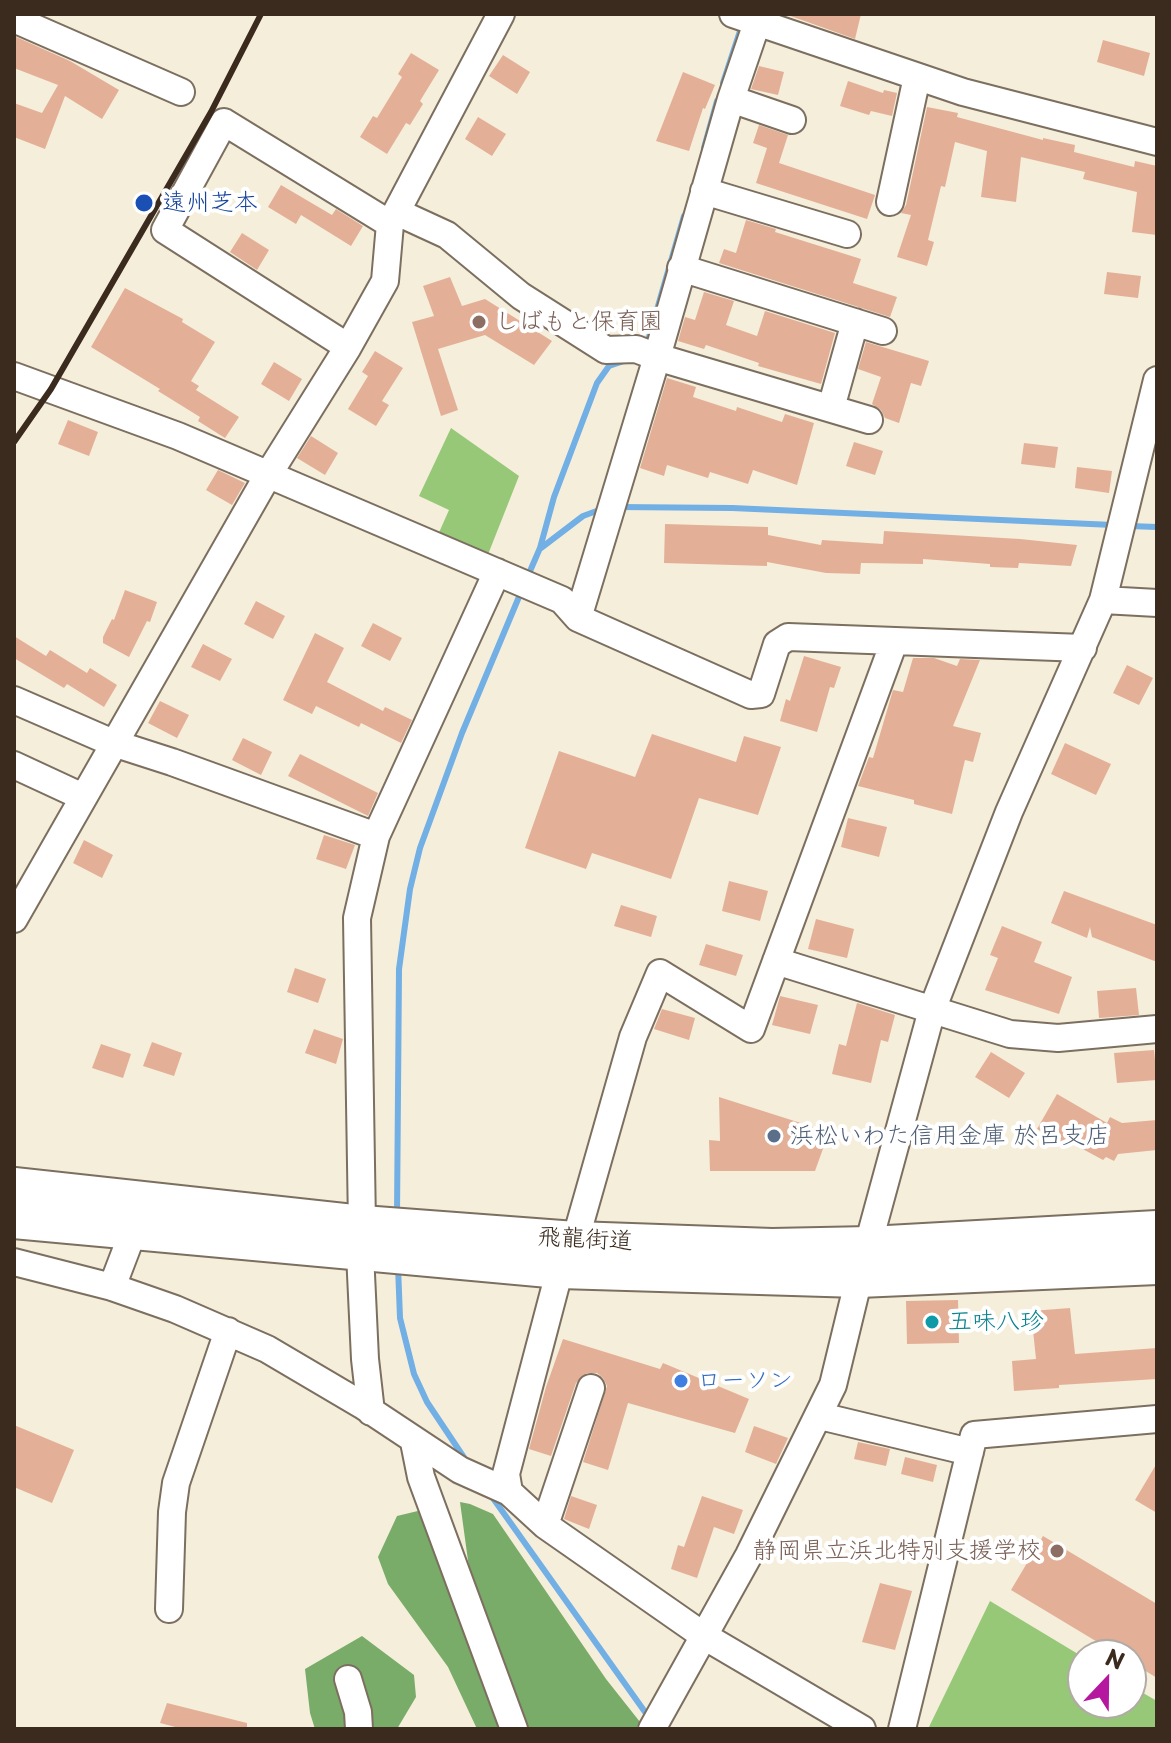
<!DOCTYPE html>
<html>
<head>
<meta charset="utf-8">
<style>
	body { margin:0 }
	#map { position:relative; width:1171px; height:1743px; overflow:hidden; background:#f5eedb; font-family:"Playpen Sans",sans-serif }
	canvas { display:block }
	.frame { position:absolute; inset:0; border:16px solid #3b2a1e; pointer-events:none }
	.north { position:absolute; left:1067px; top:1639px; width:80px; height:80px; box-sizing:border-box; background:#fff; border:2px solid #b1aaa5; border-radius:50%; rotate:22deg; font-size:22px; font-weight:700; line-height:32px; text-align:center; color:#3b2a1e }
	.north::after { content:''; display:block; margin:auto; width:28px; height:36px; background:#b5179e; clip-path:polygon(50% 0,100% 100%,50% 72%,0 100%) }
</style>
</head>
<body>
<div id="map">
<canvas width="1171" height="1743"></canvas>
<div class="frame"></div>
<div class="north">N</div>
</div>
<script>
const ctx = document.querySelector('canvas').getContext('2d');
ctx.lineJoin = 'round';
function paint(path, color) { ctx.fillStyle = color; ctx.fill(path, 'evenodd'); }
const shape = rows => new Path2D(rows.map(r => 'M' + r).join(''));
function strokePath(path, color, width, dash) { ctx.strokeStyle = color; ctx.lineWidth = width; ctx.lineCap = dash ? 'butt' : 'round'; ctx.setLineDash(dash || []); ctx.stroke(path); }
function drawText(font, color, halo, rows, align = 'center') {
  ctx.font = font + ' "Playpen Sans","Klee One",sans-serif'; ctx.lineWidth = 8; ctx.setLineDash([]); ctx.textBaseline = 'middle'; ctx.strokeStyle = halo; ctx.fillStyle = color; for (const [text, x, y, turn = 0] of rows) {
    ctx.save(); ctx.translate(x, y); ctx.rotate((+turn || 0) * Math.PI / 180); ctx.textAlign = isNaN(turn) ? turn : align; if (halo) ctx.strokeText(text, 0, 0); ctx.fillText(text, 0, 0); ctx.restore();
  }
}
paint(shape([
	[451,428,519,476,487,557,437,537,449,510,419,496],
	[990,1601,1083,1657,1083,1703,1131,1703,1131,1686,1157,1701,1157,1729,928,1729]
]), '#96c878');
paint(shape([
	[460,1502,470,1504,493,1514,606,1679,640,1722,636,1729,525,1729,472,1590],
	[422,1510,510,1729,477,1729,448,1667,388,1584,378,1557,397,1516],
	[362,1636,414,1675,416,1697,397,1729,315,1729,310,1713,305,1669]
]), '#78ac68');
strokePath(shape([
	[723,83,742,25],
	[704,148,717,101],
	[647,344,684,216],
	[617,507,732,508,1113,525],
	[1129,526,1157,527],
	[541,548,583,516,602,509],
	[527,578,540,548,554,497,597,383,609,366,624,361],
	[397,1215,399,969,410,889,420,848,462,733,521,592],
	[398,1266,400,1318,414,1374,427,1402,467,1462],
	[490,1494,650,1719]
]), '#71afe4', 6);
paint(shape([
	[785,14,861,14,855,39],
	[14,36,70,61,119,90,102,119,65,96,45,149,14,137,14,103,42,113,58,85,14,68],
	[1103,40,1150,53,1144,76,1097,62],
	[411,53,439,70,420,101,423,104,410,125,406,123,387,154,360,137,373,116,377,118,402,77,398,74],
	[503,55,530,72,517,94,489,76],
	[759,66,784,72,778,95,751,89],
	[683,72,715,85,705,109,703,108,689,151,656,141],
	[848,81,883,93,884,90,897,93,892,116,871,111,869,115,840,106],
	[927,107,958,113,957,117,1043,140,1043,138,1075,145,1074,152,1134,167,1135,161,1157,166,1157,235,1132,232,1137,192,1083,179,1085,172,1021,157,1016,202,981,197,987,151,955,142,945,187,941,186,928,240,934,242,927,266,897,257,911,215,901,213,906,205],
	[478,117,506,134,492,156,465,139],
	[759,125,788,135,779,163,875,195,867,219,756,183,767,148,753,143],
	[281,185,332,215,336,209,363,226,351,246,301,215,296,224,268,207],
	[746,220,776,229,775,232,861,259,853,283,897,297,890,317,719,263,724,249,736,253],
	[242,233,269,250,257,270,230,252],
	[1107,272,1141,276,1138,298,1104,294],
	[450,277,462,306,485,299,552,341,534,365,485,335,438,349,458,410,441,416,412,322,434,316,423,286],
	[125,288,183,319,182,322,215,342,191,381,199,386,196,390,239,417,225,438,198,421,200,417,158,391,160,389,91,347],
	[704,292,734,301,726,325,757,336,765,311,835,333,821,384,758,366,759,363,706,345,704,349,678,341,685,317,695,320],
	[866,342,929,361,921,386,911,383,899,423,885,418,881,410,872,404,881,377,858,369],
	[375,351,403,368,382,401,389,405,376,426,348,409,368,376,362,372],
	[274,362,302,379,289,401,261,384],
	[667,378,696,387,693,397,736,411,737,407,782,422,785,414,814,423,797,485,753,470,748,484,710,472,708,478,667,465,664,476,640,468],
	[68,420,98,432,89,456,58,444],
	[311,436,338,453,325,475,297,458],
	[854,442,883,451,875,475,846,466],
	[1024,443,1058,447,1055,468,1021,464],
	[1077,467,1112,471,1109,493,1075,488],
	[218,470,245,483,232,505,206,490],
	[665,524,768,527,768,535,821,545,822,540,883,544,884,531,1020,539,1077,545,1071,566,1019,563,1018,568,990,567,990,564,923,559,923,564,861,563,860,574,826,573,767,562,767,566,664,563],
	[125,590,157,602,150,622,147,621,129,657,103,643,103,637,112,619,114,620],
	[256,601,285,616,273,639,244,624],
	[373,623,402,638,390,661,361,646],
	[315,633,344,648,327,682,383,711,385,707,412,720,401,743,361,723,359,727,316,706,312,714,283,700],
	[14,636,46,656,50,650,87,673,90,668,117,685,104,707,67,684,64,688,14,658],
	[203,644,232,659,220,681,191,667],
	[804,656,841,667,834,688,830,687,817,732,780,721,786,699,790,701],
	[913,658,934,658,957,666,960,659,980,660,953,726,981,733,973,762,965,760,952,814,914,804,914,800,858,786,869,757,873,758,893,690,903,692],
	[1127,665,1153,678,1139,705,1113,693],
	[160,701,189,715,177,738,148,723],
	[652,734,736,762,744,736,781,747,758,815,699,798,671,879,592,853,586,869,525,848,559,751,635,777],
	[243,738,272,752,261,775,232,760],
	[1065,743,1111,764,1096,795,1051,774],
	[300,754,378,793,368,816,288,776],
	[848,818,887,827,879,857,841,847],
	[324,835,355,845,346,869,316,859],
	[84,840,113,855,102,878,73,863],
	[729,881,768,891,760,921,722,911],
	[1064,891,1157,925,1157,962,1092,937,1090,927,1087,938,1051,923],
	[621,905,657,916,651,937,614,926],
	[816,919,854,929,847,958,808,949],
	[1002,926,1042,942,1034,962,1072,977,1059,1014,985,990,998,958,990,955],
	[706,944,743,955,736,976,699,965],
	[295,968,326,979,318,1003,287,992],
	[1136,988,1139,1015,1099,1018,1097,991],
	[780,996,818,1005,810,1034,772,1025],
	[857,1003,895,1015,888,1042,881,1040,871,1083,832,1074,839,1044,846,1046],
	[662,1009,695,1018,689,1040,654,1029],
	[314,1029,343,1039,336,1064,305,1053],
	[152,1042,182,1053,174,1076,143,1066],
	[101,1044,131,1054,123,1078,92,1068],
	[1154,1050,1157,1080,1117,1083,1114,1053],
	[991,1052,1025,1073,1009,1098,975,1077],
	[1057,1094,1107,1123,1110,1117,1122,1123,1157,1120,1157,1150,1118,1154,1114,1161,1106,1157,1103,1160,1066,1140,1064,1144,1037,1129],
	[719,1097,829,1132,815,1171,710,1171,709,1140,720,1141],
	[958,1300,959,1343,907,1344,906,1301],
	[1070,1308,1075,1354,1157,1348,1157,1379,1059,1385,1059,1388,1014,1391,1012,1361,1036,1359,1031,1311],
	[563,1339,660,1369,663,1363,749,1399,735,1433,628,1403,608,1470,583,1462,607,1386,603,1378,597,1373,587,1373,576,1383,551,1456,529,1449,546,1387],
	[14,1425,74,1450,52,1503,14,1487],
	[754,1426,788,1438,776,1464,745,1452],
	[858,1442,890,1449,886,1466,854,1459],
	[905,1457,937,1465,933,1482,901,1474],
	[1157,1463,1157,1513,1135,1500],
	[571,1496,597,1505,589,1529,564,1519],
	[702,1496,743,1510,734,1534,714,1527,697,1578,671,1569,678,1545,684,1547],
	[1043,1536,1157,1604,1157,1678,1131,1662,1131,1655,1119,1655,1011,1590],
	[880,1583,912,1591,895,1650,862,1642],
	[167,1703,247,1723,247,1729,183,1729,160,1723]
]), '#e3b097');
const minor = shape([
	[733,14,963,92,1157,142],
	[14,19,181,92],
	[731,99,792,120],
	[704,191,847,234],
	[890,202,917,77],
	[397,212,447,235,521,296,606,350,636,349,657,357,869,420],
	[681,268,883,331],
	[348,347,165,230,224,122,390,224],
	[14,376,178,436,562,600,578,618,751,695,761,694,777,644,788,637,1083,648],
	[831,408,855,322],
	[1103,600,1157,603],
	[578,618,657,357,731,99,760,14],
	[14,700,113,743,172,762,376,836],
	[14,765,83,797],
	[14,919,268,475,348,347,385,281,390,224,501,14],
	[776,961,1010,1034,1058,1038,1157,1029],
	[362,1225,357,918,376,836,497,572],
	[575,1241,633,1037,660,973,751,1029,894,642],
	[360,1253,365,1359,371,1412],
	[14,1262,112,1287,175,1309,267,1349,362,1405,460,1470,509,1492,545,1525,704,1636,862,1729],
	[112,1287,133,1232],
	[820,1416,970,1452],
	[414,1442,421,1477,514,1729],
	[509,1492,506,1474,560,1269],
	[545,1525,591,1388],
	[169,1609,172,1512,176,1483,228,1331],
	[348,1679,358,1712,359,1729],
	[652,1729,749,1555,833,1385,859,1278,932,1010,1009,812,1103,600,1157,380],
	[902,1729,974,1435,1157,1419]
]);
const highway = shape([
	[14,1187,362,1225,575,1241,772,1248,870,1246,1157,1230],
	[14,1219,560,1269,859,1278,1157,1265]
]);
strokePath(minor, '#7c6f60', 30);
strokePath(highway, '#7c6f60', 42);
strokePath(minor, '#fff', 26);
strokePath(highway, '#fff', 38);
strokePath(shape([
	[14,442,51,389,211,112,261,14]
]), '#3b2a1e', 6);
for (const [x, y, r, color] of [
	[144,203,10,"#1a4fb4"],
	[479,322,8,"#8d6e63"],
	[774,1136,8,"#5c6f8a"],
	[932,1322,8,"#0f9aa8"],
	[681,1381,8,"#3f7fe0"],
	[1057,1551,8,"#8d6e63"]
]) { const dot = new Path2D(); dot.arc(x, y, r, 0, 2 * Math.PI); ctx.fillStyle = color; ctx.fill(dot); strokePath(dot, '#fff', 3); }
drawText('24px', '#164399', '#fff', [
	["遠州芝本",162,203]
], 'left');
drawText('24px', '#785e54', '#fff', [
	["しばもと保育園",495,322],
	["静岡県立浜北特別支援学校",1041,1551,"right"]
], 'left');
drawText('24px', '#4e5e75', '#fff', [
	["浜松いわた信用金庫 於呂支店",790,1136]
], 'left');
drawText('24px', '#3b2a1e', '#fff', [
	["飛龍街道",585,1240,3]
]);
drawText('24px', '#0d838f', '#fff', [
	["五味八珍",948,1322]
], 'left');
drawText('24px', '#366cbe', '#fff', [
	["ローソン",697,1381]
], 'left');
</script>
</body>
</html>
